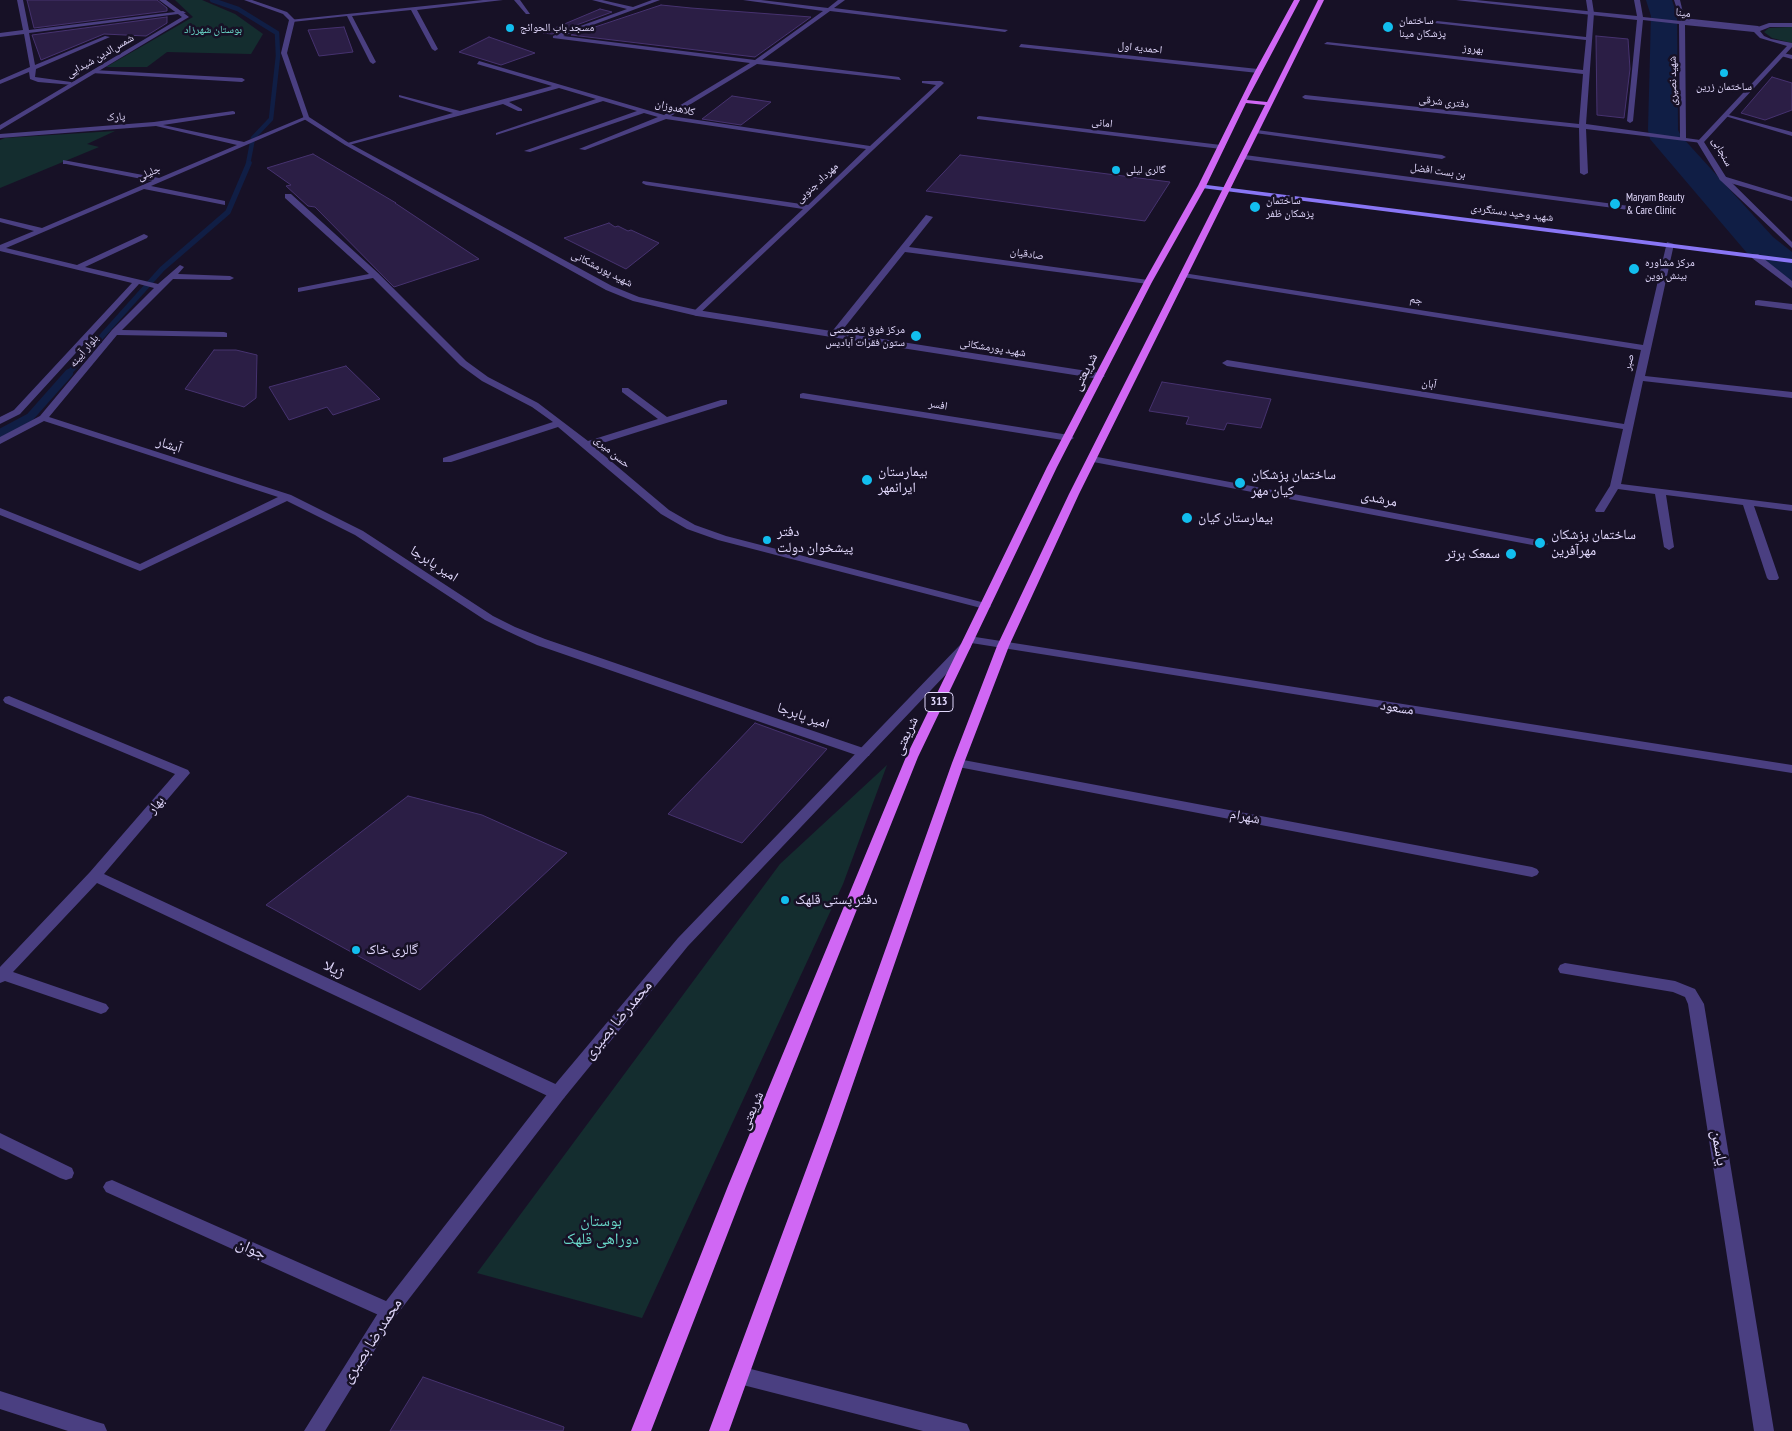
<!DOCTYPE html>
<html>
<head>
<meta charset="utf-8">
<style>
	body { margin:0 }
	canvas { display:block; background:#171126 }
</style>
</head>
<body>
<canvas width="1792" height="1431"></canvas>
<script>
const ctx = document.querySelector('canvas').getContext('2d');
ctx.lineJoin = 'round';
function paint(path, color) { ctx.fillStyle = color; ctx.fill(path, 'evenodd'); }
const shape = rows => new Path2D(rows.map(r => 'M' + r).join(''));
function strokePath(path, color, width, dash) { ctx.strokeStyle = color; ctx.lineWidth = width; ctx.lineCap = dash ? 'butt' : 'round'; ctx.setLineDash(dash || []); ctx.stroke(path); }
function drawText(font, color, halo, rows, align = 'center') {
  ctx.font = font + ' "PT Sans Narrow","Noto Naskh Arabic",sans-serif'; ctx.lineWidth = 5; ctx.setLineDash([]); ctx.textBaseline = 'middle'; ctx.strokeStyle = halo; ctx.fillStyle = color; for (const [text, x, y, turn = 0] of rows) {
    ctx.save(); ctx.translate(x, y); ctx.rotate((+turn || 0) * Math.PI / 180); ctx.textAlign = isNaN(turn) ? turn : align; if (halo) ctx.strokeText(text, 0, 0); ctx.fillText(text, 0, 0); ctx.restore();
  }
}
paint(shape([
	[175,0,202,0,235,14,263,34,251,54,167,52,147,67,106,67,193,17],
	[1792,27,1792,43,1772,38,1764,32,1769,28],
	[115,131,87,144,99,147,0,188,0,140,5,138],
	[887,765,843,884,642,1318,477,1273,780,864]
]), '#142d2f');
strokePath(shape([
	[212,0,238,9,277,33,278,56,271,119,253,138,248,164]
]), '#101e45', 4.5);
strokePath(shape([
	[68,374,162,269,228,212,249,163]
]), '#101e45', 5.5);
strokePath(shape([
	[0,433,30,417,69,373]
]), '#101e45', 8);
paint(shape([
	[1646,0,1672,0,1677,16,1678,130,1681,136,1773,237,1792,252,1792,281,1779,278,1747,253,1650,139,1648,130,1651,16,1646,0]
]), '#101e45');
const building = shape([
	[27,0,157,0,167,8,167,11,34,28,27,0],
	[661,5,691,8,811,17,755,57,571,35,661,5],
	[600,9,612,12,552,34,543,33,600,9],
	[167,17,167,23,146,36,104,34,41,60,32,35,167,17],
	[344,27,353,52,319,56,308,30,344,27],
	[1596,36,1628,39,1630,69,1624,118,1597,115,1596,36],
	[489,37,535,53,501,65,459,52,489,37],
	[1772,77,1792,83,1792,110,1765,120,1741,113,1772,77],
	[732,96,771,102,741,125,702,119,732,96],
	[313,154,396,203,395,203,479,259,394,287,315,207,308,206,286,186,291,185,267,168,313,154],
	[960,155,1170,182,1145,221,926,191,960,155],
	[609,223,615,227,618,226,628,231,631,230,659,243,626,269,564,238,609,223],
	[214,350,236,350,257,355,256,398,244,407,185,389,214,350],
	[346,366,380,399,333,415,327,407,289,420,269,387,346,366],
	[1162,382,1271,399,1261,428,1227,423,1224,430,1186,424,1189,417,1149,411,1162,382],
	[755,723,827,749,742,843,668,814,755,723],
	[408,796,482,815,567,853,420,990,266,905,408,796],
	[423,1377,564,1427,563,1431,390,1431,423,1377]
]);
paint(building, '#2b1e45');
strokePath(building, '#46326f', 1);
paint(shape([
	[17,0,23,0,29,30,183,11,186,13,29,33,35,65,105,36,110,37,36,69,35,77,71,82,73,85,38,82,30,79,29,72,0,84,0,80,30,67,24,34,0,37,0,33,23,30,17,0],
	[483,0,503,0,417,10,438,49,435,51,432,49,411,10,352,16,376,62,373,64,370,62,347,16,292,22,289,20,483,0],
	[514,0,520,0,530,14,526,14,514,0],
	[592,0,602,0,633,7,652,0,660,0,563,36,755,60,823,11,743,0,761,0,828,8,838,0,845,0,834,8,1008,30,1005,32,830,11,762,60,899,77,901,80,757,64,671,116,870,146,936,85,922,83,922,81,941,81,944,83,697,316,694,315,694,311,803,209,646,185,642,183,643,181,808,205,866,149,666,119,585,150,579,149,658,117,644,113,530,152,524,151,637,111,603,101,496,135,496,133,596,99,559,88,509,102,522,109,522,111,518,111,503,104,349,145,344,144,453,113,399,97,399,95,460,111,552,86,477,64,479,61,664,115,750,63,553,38,553,36,627,9,592,0],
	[1586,0,1592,0,1594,13,1586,124,1700,140,1702,141,1702,143,1586,129,1588,173,1584,175,1580,173,1579,128,1305,99,1302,97,1305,95,1579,124,1583,74,1324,44,1327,42,1583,70,1586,40,1434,23,1437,21,1586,37,1588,13,1586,0],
	[1683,18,1758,26,1761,28,1758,30,1681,21,1683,18],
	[1021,44,1258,69,1261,71,1258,73,1019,47,1021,44],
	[1783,53,1792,55,1792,59,1781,56,1783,53],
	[93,70,242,78,245,80,242,82,91,73,93,70],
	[233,111,235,112,235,114,163,125,244,142,304,117,309,118,151,186,225,201,225,205,144,189,6,248,77,265,144,234,148,236,147,238,85,267,158,284,180,265,184,267,178,274,230,276,234,278,230,280,173,279,122,330,224,332,227,333,227,337,117,335,49,417,291,495,363,531,493,616,515,627,545,639,869,750,870,753,869,756,859,756,537,645,507,631,485,620,355,535,287,501,140,571,0,515,0,508,140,564,278,497,44,421,0,444,0,437,40,416,112,330,154,288,139,284,20,414,0,424,0,417,14,410,132,283,0,251,0,245,34,231,0,222,0,218,42,228,152,181,66,164,63,164,63,160,159,178,237,145,156,126,0,138,0,134,154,122,233,111],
	[1725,114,1792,132,1792,136,1725,116,1725,114],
	[979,116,1221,145,1225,147,1221,149,977,119,977,117,979,116],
	[1257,130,1442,155,1446,157,1442,159,1255,133,1255,131,1257,130],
	[1245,155,1629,206,1633,208,1629,210,1242,159,1242,155,1245,155],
	[1723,176,1792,197,1792,201,1720,180,1719,178,1723,176],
	[285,194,291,194,378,273,466,361,488,377,538,403,588,441,658,419,622,392,622,388,628,388,667,417,721,400,727,400,727,404,593,446,669,510,695,525,726,536,989,604,991,606,989,608,981,608,718,540,687,529,661,514,558,427,451,462,443,462,443,458,553,422,532,407,482,381,460,365,373,278,298,292,298,288,369,274,285,198,285,194],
	[926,215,933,217,909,247,1148,280,1152,282,1148,284,905,252,836,338,830,338,830,334,926,215],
	[1667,242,1674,244,1645,376,1792,392,1792,398,1643,381,1621,484,1792,505,1792,511,1754,506,1779,578,1777,580,1769,580,1767,578,1743,505,1666,495,1674,547,1669,550,1664,547,1655,494,1618,489,1604,512,1596,512,1595,510,1610,486,1623,429,1227,366,1222,363,1227,360,1624,424,1641,350,1183,277,1179,275,1183,273,1643,345,1667,242],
	[1752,254,1758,254,1792,281,1792,288,1752,258,1752,254],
	[1758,300,1792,304,1792,310,1755,305,1755,301,1758,300],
	[803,393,1069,435,1074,438,1069,441,800,398,800,394,803,393],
	[1092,456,1543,541,1548,544,1543,547,1088,461,1088,457,1092,456],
	[969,636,1792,765,1792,773,965,642,963,640,965,638,969,636],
	[9,696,188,770,190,773,104,874,564,1088,566,1093,564,1098,558,1100,552,1098,97,883,13,972,106,1004,109,1008,106,1012,101,1014,5,981,0,983,0,967,90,872,175,774,5,703,3,700,5,697,9,696],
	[958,759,1532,867,1537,869,1539,872,1537,875,1532,877,953,766,952,763,958,759],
	[1565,963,1675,981,1695,989,1704,1004,1774,1431,1754,1431,1688,1004,1685,997,1673,992,1560,973,1558,969,1560,965,1565,963],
	[0,1133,72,1168,74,1173,72,1178,66,1180,60,1178,0,1148,0,1133],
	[112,1180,395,1305,398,1311,395,1317,389,1319,383,1317,106,1192,103,1187,106,1182,112,1180],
	[739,1366,960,1422,967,1424,970,1431,923,1431,739,1384,732,1381,730,1375,732,1369,739,1366],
	[0,1391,97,1422,104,1424,107,1431,68,1431,0,1409,0,1391]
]), '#4a3f81');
paint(shape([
	[159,0,166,0,189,17,0,130,0,125,182,17,159,0],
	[244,0,252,0,287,12,295,20,287,53,309,117,349,143,612,286,639,297,697,310,1100,373,1105,376,1100,379,697,316,633,301,606,290,345,145,304,119,281,53,289,20,283,14,244,0],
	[1456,0,1476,0,1637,16,1634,0,1640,0,1643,17,1681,21,1674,0,1680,0,1685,21,1755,28,1769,23,1792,23,1792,27,1770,27,1760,31,1764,36,1771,39,1792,43,1792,47,1704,142,1726,177,1792,242,1792,248,1720,180,1697,142,1787,46,1760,38,1754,32,1685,25,1686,138,1683,140,1680,138,1679,24,1643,20,1633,121,1630,123,1627,121,1637,20,1456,0],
	[965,643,969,644,971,647,969,650,688,946,564,1098,395,1317,325,1431,304,1431,383,1305,552,1088,678,938,961,644,965,643]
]), '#4a3f81');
paint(shape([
	[1199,184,1792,259,1792,263,1202,188,1199,188,1199,184]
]), '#8976f5');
paint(shape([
	[1294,0,1300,0,1247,100,1267,102,1318,0,1324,0,1079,494,1009,646,964,763,838,1127,729,1431,709,1431,822,1127,952,763,997,646,1069,494,1265,105,1246,103,1206,186,1152,282,1057,467,918,757,746,1186,651,1431,631,1431,728,1186,906,757,1047,467,1144,282,1198,186,1253,75,1294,0]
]), '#d067f4');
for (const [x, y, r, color] of [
	[1388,27,6,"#12beee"],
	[510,28,5,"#12beee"],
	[1724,73,5,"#12beee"],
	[1116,170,5,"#12beee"],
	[1615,204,6,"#12beee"],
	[1255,207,6,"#12beee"],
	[1634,269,6,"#12beee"],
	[916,336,6,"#12beee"],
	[867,480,6,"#12beee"],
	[1240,483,6,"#12beee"],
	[1187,518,6,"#12beee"],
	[767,540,5,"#12beee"],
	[1540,543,6,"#12beee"],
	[1511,554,6,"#12beee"],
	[785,900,5,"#12beee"],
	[356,950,5,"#12beee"]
]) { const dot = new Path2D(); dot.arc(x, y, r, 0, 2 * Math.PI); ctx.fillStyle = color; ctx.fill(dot); strokePath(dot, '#171126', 2); }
drawText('11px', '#e1d8fc', '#171126', [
	["مینا",1683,13,6],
	["احمدیه اول",1140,48,6],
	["بهروز",1473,49,6],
	["شمس‌الدین شیدایی",100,56,-30],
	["شهید نصیری",1673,81,-91],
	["دفتری شرقی",1444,102,6],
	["کلاهدوزان",675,108,13],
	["پارک",116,117,-4],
	["امانی",1102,123,7],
	["سنجابی",1722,152,61],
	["بن بست افضل",1438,171,8],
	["جلیلی",149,173,-23],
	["مهرداد جنوبی",817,183,-43],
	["شهید وحید دستگردی",1512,213,7],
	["صادقیان",1027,254,8],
	["شهید پورمشکانی",602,269,27],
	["جم",1416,300,9],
	["شهید پورمشکانی",993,348,9],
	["بلوار آیینه",84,351,-50],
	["صبر",1629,362,-77],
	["آبان",1429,384,9],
	["افسر",938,405,9],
	["حسن میری",612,452,40]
]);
drawText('11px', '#e1d8fc', '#171126', [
	["ساختمان",1399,21],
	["پزشكان مينا",1399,34],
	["مسجد باب الحوائج",520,28],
	["ساختمان زرین",1724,87,"center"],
	["گالری لیلی",1126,170],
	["Maryam Beauty",1626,198],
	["& Care Clinic",1626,211],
	["ساختمان",1266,201],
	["پزشکان ظفر",1266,214],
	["مرکز مشاوره",1645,263],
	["بینش نوین",1645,276],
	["مرکز فوق تخصصی",905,330,"right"],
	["ستون فقرات آبادیس",905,343,"right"]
], 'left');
drawText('11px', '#69d8c9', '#171126', [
	["بوستان شهرزاد",213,30]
]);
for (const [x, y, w] of [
	[939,702,28]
]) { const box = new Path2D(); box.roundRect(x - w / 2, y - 9.5, w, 19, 4); ctx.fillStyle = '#171126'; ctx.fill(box); strokePath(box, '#e1d8fc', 1); }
drawText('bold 12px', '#e1d8fc', null, [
	["313",939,702]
]);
drawText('14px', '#e1d8fc', '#171126', [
	["شریعتی",1085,372,-63],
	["آبشار",169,445,18],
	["مرشدی",1379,499,11],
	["امیر پابرجا",434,564,33],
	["مسعود",1397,708,9],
	["امیر پابرجا",803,716,19],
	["شریعتی",906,736,-65],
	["بهار",156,805,-50],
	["شهرام",1245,817,11],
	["شریعتی",752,1111,-67]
]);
drawText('14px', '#e1d8fc', '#171126', [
	["بیمارستان",878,472],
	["ایرانمهر",878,488],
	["ساختمان پزشکان",1251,475],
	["کیان مهر",1251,491],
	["بیمارستان کیان",1198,518],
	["دفتر",777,532],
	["پیشخوان دولت",777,548],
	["ساختمان پزشکان",1551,535],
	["مهرآفرین",1551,551],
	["سمعک برتر",1500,554,"right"],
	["دفتر پستی قلهک",795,900],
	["گالری خاک",366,950]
], 'left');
drawText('16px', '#e1d8fc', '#171126', [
	["ژیلا",334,969,26],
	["محمدرضا بصیری",618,1020,-50],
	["یاسمن",1719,1148,81],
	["جوان",251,1249,24],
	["محمدرضا بصیری",372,1341,-57]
]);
drawText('16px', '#69d8c9', '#171126', [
	["بوستان",601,1221],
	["دوراهی قلهک",601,1239]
]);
</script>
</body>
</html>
